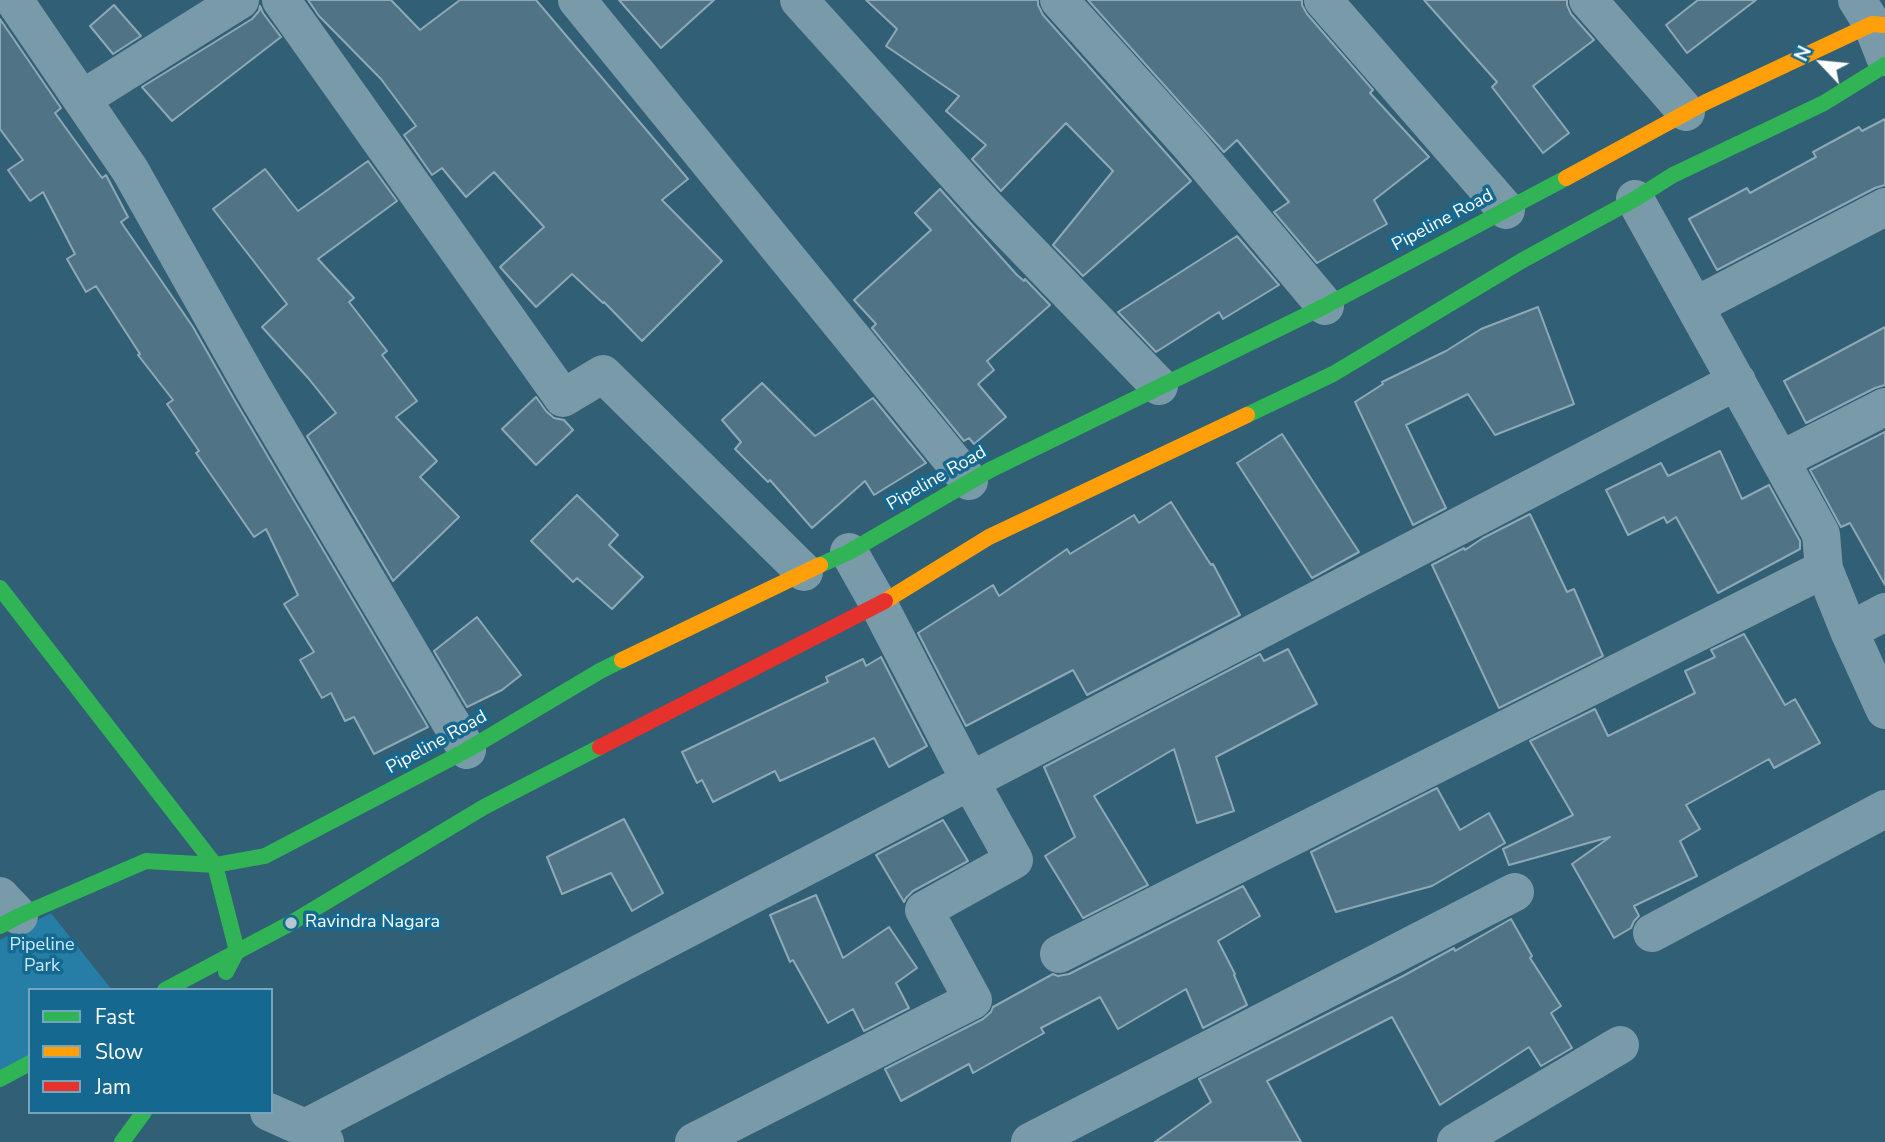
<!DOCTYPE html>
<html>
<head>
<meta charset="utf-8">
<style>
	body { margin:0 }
	#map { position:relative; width:1885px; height:1142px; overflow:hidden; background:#315f75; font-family:"Nunito Sans",sans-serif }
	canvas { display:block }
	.legend { position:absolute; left:28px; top:988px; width:245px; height:126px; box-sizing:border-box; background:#156991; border:2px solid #73a5bd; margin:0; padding:9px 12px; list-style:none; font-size:21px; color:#fff }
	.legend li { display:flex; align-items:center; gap:14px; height:35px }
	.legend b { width:35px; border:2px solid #73a5bd }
	.north { position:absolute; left:1787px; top:28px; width:70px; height:70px; -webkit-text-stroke:5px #156991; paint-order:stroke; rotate:296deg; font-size:19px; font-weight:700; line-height:28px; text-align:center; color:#fff }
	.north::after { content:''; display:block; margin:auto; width:24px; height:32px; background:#fff; clip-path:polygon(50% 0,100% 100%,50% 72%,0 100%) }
</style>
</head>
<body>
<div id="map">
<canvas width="1885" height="1142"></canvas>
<ul class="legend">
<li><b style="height:9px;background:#30b455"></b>Fast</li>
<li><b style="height:9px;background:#ff9f0a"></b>Slow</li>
<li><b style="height:9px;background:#e5322d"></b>Jam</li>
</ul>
<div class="north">N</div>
</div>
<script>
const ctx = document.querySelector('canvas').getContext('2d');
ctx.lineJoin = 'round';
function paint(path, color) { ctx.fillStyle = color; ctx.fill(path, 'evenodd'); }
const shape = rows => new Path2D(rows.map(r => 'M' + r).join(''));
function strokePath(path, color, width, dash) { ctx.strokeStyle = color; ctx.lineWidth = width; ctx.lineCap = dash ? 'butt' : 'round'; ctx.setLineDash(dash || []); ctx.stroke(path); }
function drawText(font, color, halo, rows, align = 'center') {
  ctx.font = font + ' "Nunito Sans",sans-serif'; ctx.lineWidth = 7; ctx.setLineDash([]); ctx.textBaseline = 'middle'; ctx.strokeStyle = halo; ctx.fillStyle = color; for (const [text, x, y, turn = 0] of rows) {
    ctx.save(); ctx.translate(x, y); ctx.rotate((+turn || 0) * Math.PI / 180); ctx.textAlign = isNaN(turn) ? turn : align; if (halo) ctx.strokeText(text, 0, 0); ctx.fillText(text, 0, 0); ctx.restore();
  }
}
paint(shape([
	[51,913,112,990,30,990,30,1056,0,1071,0,940]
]), '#267ea6');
const building = shape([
	[308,0,391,0,420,30,460,0,536,0,688,179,662,200,722,261,642,341,604,302,603,303,572,274,536,307,500,267,544,227,494,172,466,197,442,168,432,175,404,135,416,126,381,79,319,16,308,0],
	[619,0,714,0,661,48,619,0],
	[866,0,1038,0,1038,5,1043,15,1191,181,1083,276,1053,245,1113,171,1066,123,1001,191,972,159,986,145,946,111,959,96,886,46,897,29,866,0],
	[1088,0,1302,0,1302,5,1307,14,1373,90,1370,93,1429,157,1374,200,1387,224,1317,263,1274,212,1289,202,1237,140,1224,152,1088,0],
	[1424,0,1567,0,1567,5,1571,14,1594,40,1533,86,1569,133,1543,153,1492,87,1497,82,1424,0],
	[1698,0,1756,0,1687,53,1666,25,1698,0],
	[114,5,141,36,113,54,90,26,114,5],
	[260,6,263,13,281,37,172,121,142,87,252,19,259,11,260,6],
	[0,19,61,108,55,113,102,178,106,175,128,217,121,222,193,327,234,399,428,727,374,754,354,717,345,721,331,693,322,698,300,660,314,652,284,604,298,595,266,529,254,537,196,453,199,451,167,404,173,400,138,355,140,354,96,286,86,292,67,259,75,254,43,192,30,201,8,170,23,160,0,129,0,19],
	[1885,119,1885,185,1875,188,1717,270,1689,219,1747,188,1750,193,1816,157,1813,152,1859,127,1862,131,1885,119],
	[368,161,397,201,318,259,354,298,349,302,387,351,382,355,417,401,396,417,437,461,420,477,459,517,393,581,307,436,336,413,309,379,262,327,287,304,213,209,265,169,298,211,368,161],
	[940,189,1017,275,1024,281,1025,279,1050,305,987,361,994,370,978,384,1006,417,974,444,969,438,964,441,872,328,876,324,854,300,931,230,915,213,940,189],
	[1237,236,1279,285,1223,319,1219,312,1156,352,1118,312,1237,236],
	[1538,307,1574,404,1495,435,1468,394,1406,425,1446,508,1413,525,1355,402,1383,384,1382,382,1446,351,1481,329,1538,307],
	[1885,327,1885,385,1875,388,1806,423,1784,381,1885,327],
	[762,383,815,436,873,398,926,463,874,495,865,481,812,528,770,480,768,482,735,449,741,442,722,420,762,383],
	[536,397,546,411,554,418,564,420,573,430,536,465,502,429,536,397],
	[1885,432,1885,585,1850,523,1841,527,1810,470,1885,432],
	[1282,434,1359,552,1312,578,1237,463,1282,434],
	[1720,451,1742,499,1769,485,1800,541,1800,549,1718,593,1676,517,1667,523,1664,517,1628,535,1606,490,1661,463,1668,476,1720,451],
	[577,495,618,535,609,545,643,577,612,609,577,578,573,582,531,541,577,495],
	[1171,502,1211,565,1213,564,1240,615,1087,695,1073,670,966,726,918,633,993,585,999,596,1067,549,1070,554,1134,515,1139,523,1171,502],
	[1530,514,1567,592,1574,589,1603,656,1499,708,1432,565,1464,548,1465,550,1483,538,1530,514],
	[477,617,521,675,502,690,467,707,434,651,477,617],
	[1744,634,1785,705,1795,699,1820,743,1774,768,1769,759,1686,805,1700,829,1680,841,1697,876,1634,906,1639,916,1634,921,1631,928,1614,938,1572,864,1610,837,1509,865,1503,849,1573,815,1530,741,1595,709,1608,736,1695,693,1685,671,1715,657,1711,650,1744,634],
	[1288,649,1317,704,1216,757,1234,811,1197,823,1174,749,1094,796,1148,885,1083,918,1045,856,1075,837,1044,767,1260,654,1264,661,1288,649],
	[881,657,927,746,889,767,874,738,780,781,775,771,713,802,702,780,697,783,682,752,828,682,826,677,863,659,866,666,881,657],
	[1437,788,1460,830,1489,813,1505,843,1432,886,1336,912,1311,852,1437,788],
	[624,819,663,893,632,911,611,873,562,894,547,857,624,819],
	[943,820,968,861,913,891,906,898,904,902,876,855,943,820],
	[1243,886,1260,916,1218,941,1235,974,1234,975,1247,1005,1203,1028,1186,989,1118,1029,1100,997,1041,1028,1044,1033,973,1073,969,1064,901,1101,885,1069,983,1019,991,1012,993,1007,1053,974,1058,976,1069,974,1243,886],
	[816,895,843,958,889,927,917,968,896,983,909,1008,864,1031,853,1009,828,1023,793,960,790,962,770,915,816,895],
	[1511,919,1532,956,1530,958,1561,1006,1551,1013,1572,1048,1541,1066,1529,1047,1440,1105,1392,1017,1267,1081,1301,1142,1155,1142,1211,1102,1199,1079,1403,976,1454,948,1455,951,1511,919]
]);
paint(building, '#507486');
strokePath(building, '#8ea9b6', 2);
strokePath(shape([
	[14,0,130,170,253,388,467,750],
	[281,0,563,398,603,374,804,572],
	[577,0,969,481],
	[799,0,986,207,1159,386],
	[1059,0,1189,144,1325,306],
	[1323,0,1506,210],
	[1588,0,1686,112],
	[1857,0,1872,24,1885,57],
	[82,99,240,0],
	[1635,199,1821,534,1824,569,1849,631,1885,710],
	[1695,306,1885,207],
	[1781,460,1885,407],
	[1849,631,1885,612],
	[0,896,19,916],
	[1652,933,1885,809],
	[1059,954,1824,569],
	[269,1112,305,1128,325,1142],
	[305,1128,1737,381],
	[694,1142,973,1000,924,910,1014,860,970,781,879,605,849,552],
	[1030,1142,1515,892],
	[1456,1142,1620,1045]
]), '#799aa8', 38);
strokePath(shape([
	[1247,415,1333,374,1523,260,1635,199,1673,175,1824,103,1885,65],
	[820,565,849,552,990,470,1325,306,1566,178],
	[0,588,215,865,237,951,226,972],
	[0,926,19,916,146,861,215,865,265,856,467,750,600,671,622,660],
	[165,990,291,923,484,807,600,747],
	[0,1079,30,1063],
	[122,1142,144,1112]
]), '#30b455', 16);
strokePath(shape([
	[1566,178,1706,102,1872,24,1885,25],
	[885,601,989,537,1247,415],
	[622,660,820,565]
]), '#ff9f0a', 16);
strokePath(shape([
	[600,747,885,601]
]), '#e5322d', 16);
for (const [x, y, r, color] of [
	[291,923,7,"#b7c7cf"]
]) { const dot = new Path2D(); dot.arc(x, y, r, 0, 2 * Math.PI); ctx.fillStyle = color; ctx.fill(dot); strokePath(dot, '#156991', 2.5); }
drawText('18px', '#fff', '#156991', [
	["Pipeline Road",1443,221,-28],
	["Pipeline Road",937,479,-30],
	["Pipeline Road",437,743,-29]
]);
drawText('18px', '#fff', '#156991', [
	["Ravindra Nagara",305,923]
], 'left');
drawText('18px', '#c9ecfc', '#156991', [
	["Pipeline",42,946],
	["Park",42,967]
]);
</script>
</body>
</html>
